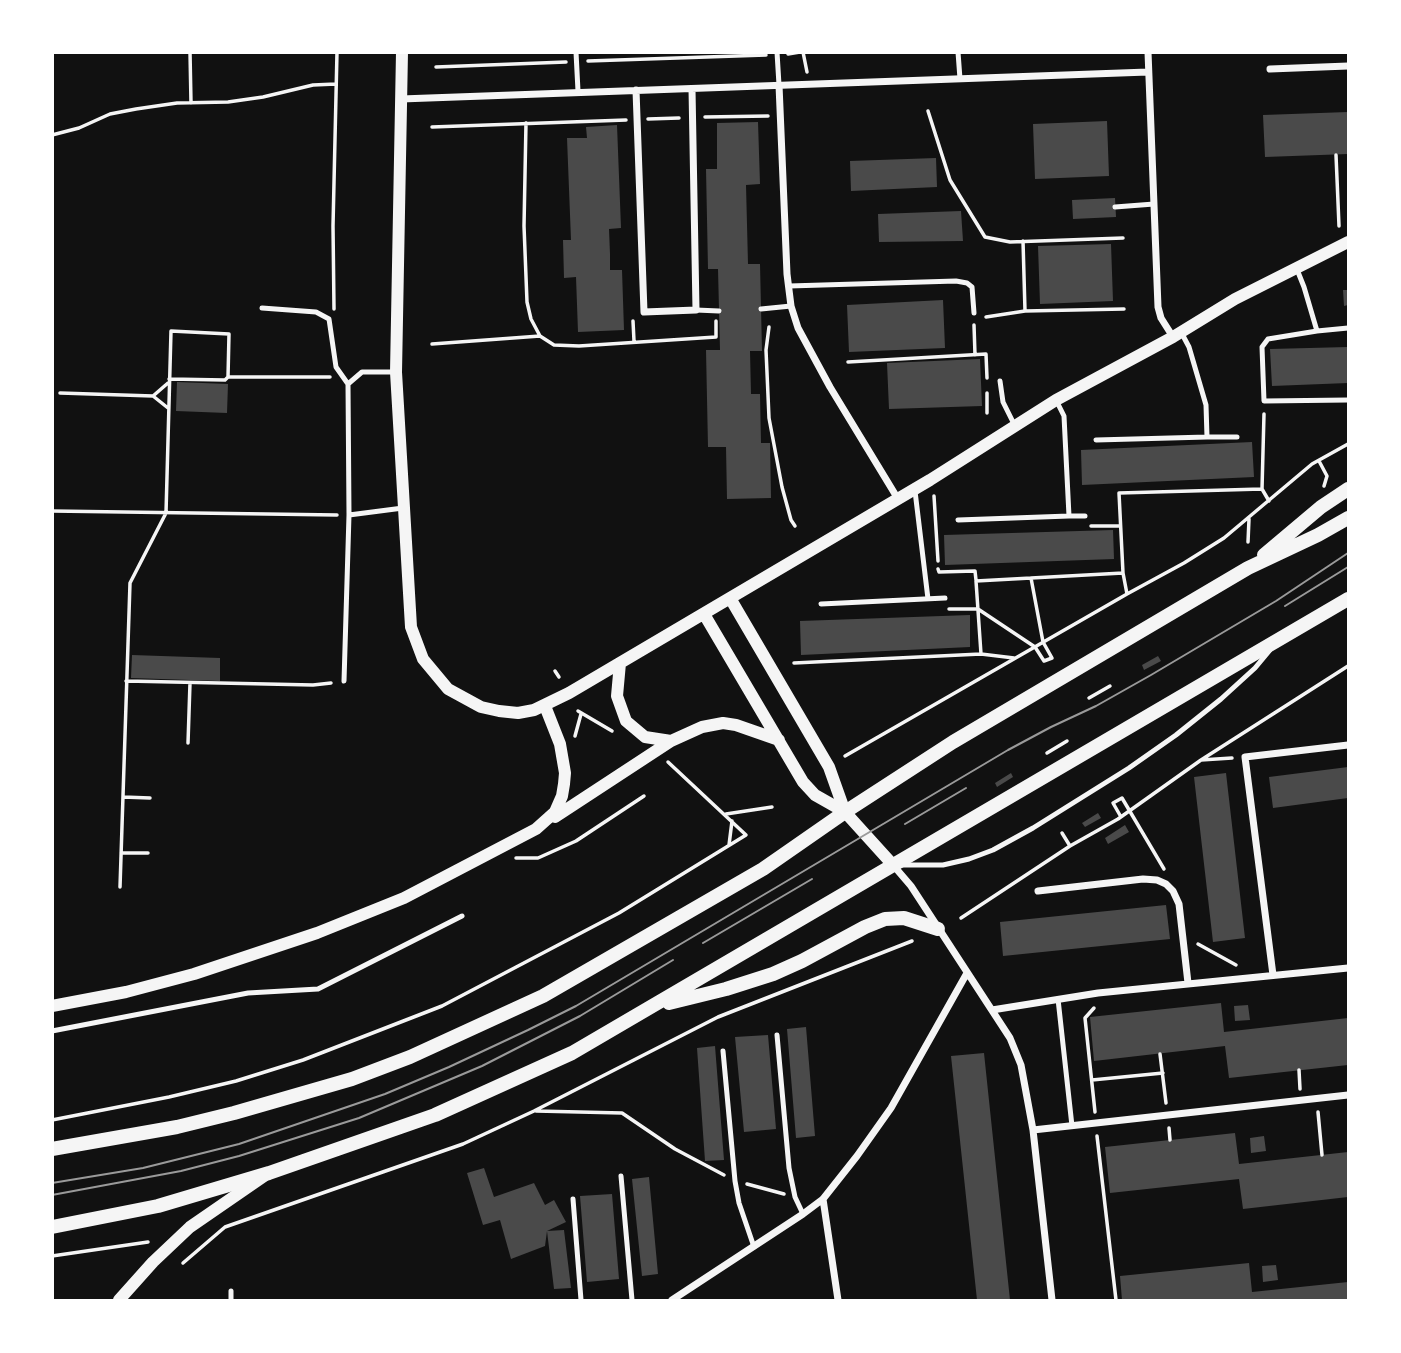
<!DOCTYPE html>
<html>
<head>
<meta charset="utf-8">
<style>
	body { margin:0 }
	#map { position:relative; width:1401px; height:1353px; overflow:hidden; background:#111; font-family:Montserrat,sans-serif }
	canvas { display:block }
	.frame { position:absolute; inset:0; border:54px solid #fff; pointer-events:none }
</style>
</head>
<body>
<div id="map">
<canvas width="1401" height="1353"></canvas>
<div class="frame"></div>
</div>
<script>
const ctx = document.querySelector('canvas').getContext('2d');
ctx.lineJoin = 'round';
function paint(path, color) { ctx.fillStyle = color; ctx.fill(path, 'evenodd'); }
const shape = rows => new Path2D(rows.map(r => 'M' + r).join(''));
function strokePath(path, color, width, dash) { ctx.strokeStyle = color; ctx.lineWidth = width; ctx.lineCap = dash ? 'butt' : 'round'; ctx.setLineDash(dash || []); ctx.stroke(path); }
paint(shape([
	[1348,112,1348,154,1265,157,1263,115],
	[1107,121,1109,176,1035,179,1033,124],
	[758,122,760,184,746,185,748,264,760,264,762,351,750,351,751,394,760,394,761,443,770,443,771,498,727,499,726,447,708,447,706,350,720,350,718,269,708,269,706,169,717,169,717,123],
	[617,125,621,228,609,229,610,254,610,270,622,270,624,330,578,332,576,277,564,278,563,240,571,240,567,138,587,138,586,127],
	[936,158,937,187,851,191,850,161],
	[1115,198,1116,217,1073,219,1072,200],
	[961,211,963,241,879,242,878,214],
	[1111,244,1113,301,1040,304,1038,246],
	[1343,290,1348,290,1348,305,1344,306],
	[943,300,945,348,849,352,847,305],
	[1348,347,1348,383,1272,386,1270,349],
	[980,359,982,406,889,409,887,363],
	[177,382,228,384,227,413,176,411],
	[1252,442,1254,477,1082,485,1081,450],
	[1113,530,1114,559,945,565,944,535],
	[970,615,970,647,801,655,800,621],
	[132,655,220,658,220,681,131,678],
	[1158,656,1161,661,1144,670,1142,665],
	[1348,767,1348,798,1273,808,1269,777],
	[1011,773,1013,777,997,787,995,783],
	[1226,773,1245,938,1213,942,1194,777],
	[1098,813,1101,818,1085,827,1082,823],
	[1125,825,1129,832,1108,844,1105,838],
	[1166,905,1170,939,1003,956,1000,922],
	[1221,1003,1224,1032,1348,1018,1348,1065,1229,1078,1225,1046,1094,1061,1090,1017],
	[1248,1005,1250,1020,1235,1021,1234,1006],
	[806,1027,815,1136,796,1138,787,1029],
	[768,1035,776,1129,744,1132,735,1037],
	[715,1046,724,1160,705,1161,697,1048],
	[984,1053,1010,1300,977,1300,951,1056],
	[1235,1133,1239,1164,1348,1152,1348,1197,1243,1209,1239,1179,1110,1193,1105,1147],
	[1264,1136,1266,1151,1251,1153,1250,1138],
	[484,1168,494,1197,534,1183,545,1205,554,1200,566,1222,547,1231,545,1246,511,1259,500,1220,483,1225,467,1173],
	[649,1177,658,1274,642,1276,632,1179],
	[612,1194,619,1279,587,1282,580,1196],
	[564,1230,571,1288,554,1289,547,1231],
	[1249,1263,1252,1292,1348,1282,1348,1300,1122,1300,1120,1276],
	[1276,1265,1278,1280,1263,1282,1262,1266]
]), '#4a4a4a');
strokePath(shape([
	[190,52,191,103],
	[803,52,807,72],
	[788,54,800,52],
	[588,61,766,55],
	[436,67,566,62],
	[928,111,950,180,985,237,1010,242,1123,238],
	[705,117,768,116],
	[648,119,679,118],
	[526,123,524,226,527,302,531,319,540,336,554,345,579,346,716,337,716,321],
	[432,127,626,120],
	[52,135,79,128,110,114,136,109,177,103,228,102,263,97,313,85,336,84],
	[1336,155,1339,226],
	[1023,241,1025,311,1124,309],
	[334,309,333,226,337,52],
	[986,317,1025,311],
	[633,321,634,341],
	[974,325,975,355],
	[769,327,766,350,769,418,782,487,791,520,795,526],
	[432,344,540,336],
	[848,362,986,354,987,378],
	[169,379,225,380,228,377],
	[60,393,153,396,168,383],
	[153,396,168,408],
	[987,413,987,393],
	[1264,414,1262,489,1269,501],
	[1319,461,1327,476,1324,486],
	[934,496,938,561],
	[52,511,337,515],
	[1091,526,1120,526],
	[1248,542,1249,519],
	[938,569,939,572,975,571,976,580],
	[1127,594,1123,573,1119,493,1262,489],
	[949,609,978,609,1035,647,1044,661,1052,658,1043,642,1031,578],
	[981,654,1014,658],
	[794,663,981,654,976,581,1123,573],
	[555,671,559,677],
	[126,681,313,685,331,683],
	[1089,698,1110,686],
	[578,711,612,731],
	[575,736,581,714],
	[188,743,190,683],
	[1047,753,1067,741],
	[845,756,1127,594,1184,563,1224,538,1312,464,1348,444],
	[1201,760,1232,758],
	[123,797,150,798],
	[726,814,772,807],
	[1121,817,1113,803,1122,798,1164,869],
	[1062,833,1070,846],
	[729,845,732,821],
	[121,853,148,853],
	[516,858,538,858,576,841,644,796],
	[120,887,130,583,166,513,171,331,229,334,228,377,330,377],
	[961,918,1070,846,1118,819,1201,760,1348,666],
	[1198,944,1236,965],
	[1094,1008,1085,1018,1095,1112],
	[1160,1054,1166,1103],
	[1299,1070,1300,1089],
	[1092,1080,1163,1073],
	[536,1111,622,1113,675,1149,724,1175],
	[1318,1112,1322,1155],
	[52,1120,169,1097,236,1081,303,1060,442,1006,619,913,746,835,668,762],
	[1169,1128,1170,1140],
	[1097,1136,1116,1300],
	[747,1184,784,1194],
	[52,1256,148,1242],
	[183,1263,225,1227,463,1144,534,1111,718,1017,912,941]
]), '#f5f5f5', 3.5);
strokePath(shape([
	[576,52,578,91],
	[777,52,779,85],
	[958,52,960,79],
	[1115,207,1154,204],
	[1296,267,1304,287,1317,331],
	[789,286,956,281,967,283,972,287,974,313],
	[262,308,316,312,329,319,336,367,348,384],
	[761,309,791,306],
	[696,310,719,311],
	[1348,328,1317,331,1268,339,1262,347,1264,401,1348,400],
	[1000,381,1003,402,1015,426],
	[1207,437,1237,437],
	[1096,440,1207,437,1206,405,1189,347,1181,332],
	[915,491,928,599],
	[349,515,403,508],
	[1069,516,1085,516],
	[958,520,1069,516,1064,416,1056,400],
	[821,604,945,598],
	[344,681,349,515,348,384,362,372,396,372],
	[900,865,943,865,969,859,993,850,1033,828,1129,768,1176,735,1221,699,1255,668,1270,650],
	[1058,999,1072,1126],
	[52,1031,248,993,318,989,462,916],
	[777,1035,789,1168,795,1197,803,1214],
	[723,1051,735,1181,739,1203,754,1247],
	[621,1176,632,1300],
	[573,1199,581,1300],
	[231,1300,231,1291]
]), '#f5f5f5', 5);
strokePath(shape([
	[1148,52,1158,307,1161,318,1173,337],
	[1270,69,1348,66],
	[779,85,787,274,791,306,798,328,830,387,898,499],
	[636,90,644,312,696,310,692,89],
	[401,99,1148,72],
	[893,865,911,886,1010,1038,1021,1065,1033,1130,1052,1300],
	[1038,891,1143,879,1157,880,1166,884,1173,891,1179,904,1188,983],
	[1273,975,1245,757,1348,745],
	[992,1010,1098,993,1348,968],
	[1033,1130,1348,1095],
	[823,1199,838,1300],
	[672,1300,803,1214,823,1199,857,1156,891,1108,967,973]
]), '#f5f5f5', 7);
strokePath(shape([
	[402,52,396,372,411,627,423,659,448,689,481,707,499,711,518,713,534,710,569,693,930,480,1056,400,1173,337,1235,299,1348,242],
	[730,598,829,767,845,812],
	[704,614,803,782,815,795,845,812,893,865],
	[620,663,617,696,626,721,645,737,671,741],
	[555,817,671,741,702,727,723,723,736,725,779,740],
	[52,1006,126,992,194,974,317,933,404,898,536,829,555,812,562,796,564,784,565,773,560,744,545,706],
	[119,1300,153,1262,190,1227,264,1176]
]), '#f5f5f5', 12);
strokePath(shape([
	[1264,555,1321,507,1348,489],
	[669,1003,726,989,773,974,802,961,865,927,885,919,904,918,938,929],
	[52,1149,177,1127,234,1113,352,1079,410,1057,543,996,763,869,845,812,953,742,1248,568,1318,535,1348,518],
	[52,1227,158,1206,269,1173,435,1115,572,1053,1348,599]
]), '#f5f5f5', 14);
strokePath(shape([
	[1285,606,1348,567],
	[905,824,966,788],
	[703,943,812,879],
	[52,1183,143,1168,239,1144,385,1094,449,1067,528,1030,576,1006,1008,750,1051,727,1096,706,1151,675,1276,601,1348,553],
	[52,1195,181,1171,239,1156,359,1118,482,1066,580,1016,673,960]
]), '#9a9a9a', 2);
</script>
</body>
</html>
